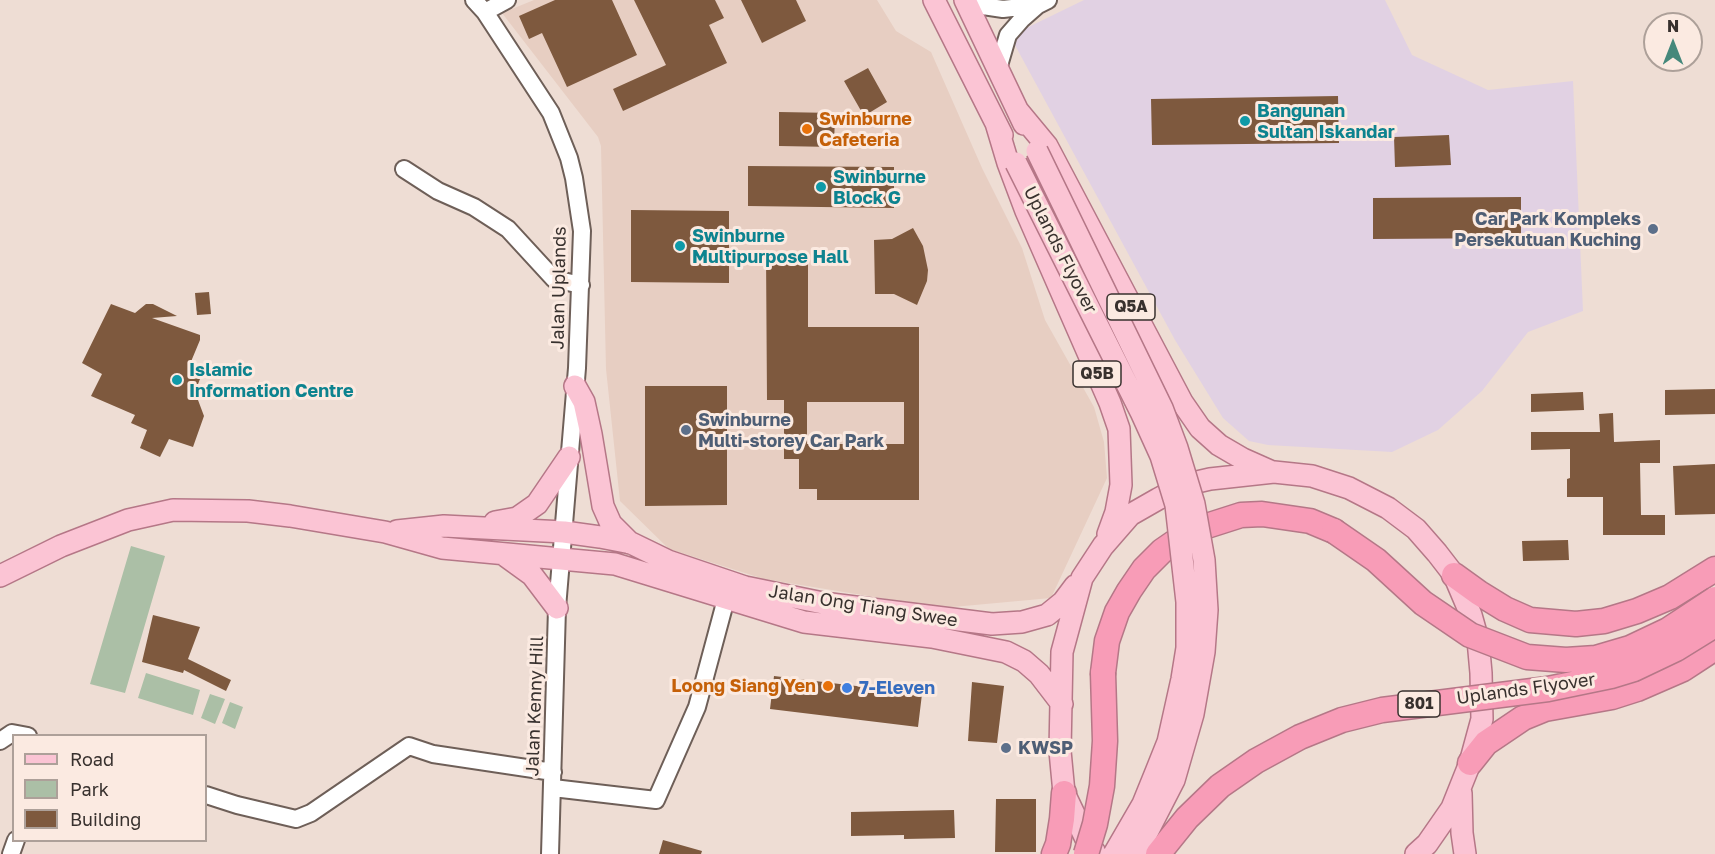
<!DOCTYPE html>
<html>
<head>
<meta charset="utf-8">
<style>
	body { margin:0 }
	#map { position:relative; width:1715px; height:854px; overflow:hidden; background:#eeddd4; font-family:"Golos Text",sans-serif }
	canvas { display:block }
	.legend { position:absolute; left:12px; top:734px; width:195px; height:108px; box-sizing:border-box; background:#fbeae1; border:2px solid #ada099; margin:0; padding:8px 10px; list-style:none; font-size:18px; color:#38312e }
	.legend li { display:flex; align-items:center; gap:12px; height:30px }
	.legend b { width:30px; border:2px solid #ada099 }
	.north { position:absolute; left:1643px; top:12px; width:60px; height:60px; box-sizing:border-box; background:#fbeae1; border:2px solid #ada099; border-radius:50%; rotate:0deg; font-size:16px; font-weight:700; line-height:24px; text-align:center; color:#38312e }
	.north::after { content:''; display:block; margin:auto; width:21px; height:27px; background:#45887b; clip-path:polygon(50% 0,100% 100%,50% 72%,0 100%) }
</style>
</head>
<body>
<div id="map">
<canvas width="1715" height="854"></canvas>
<ul class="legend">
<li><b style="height:8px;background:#fbc4d4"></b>Road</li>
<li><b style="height:16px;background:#abbfa6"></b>Park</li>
<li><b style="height:16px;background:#7e593e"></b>Building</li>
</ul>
<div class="north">N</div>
</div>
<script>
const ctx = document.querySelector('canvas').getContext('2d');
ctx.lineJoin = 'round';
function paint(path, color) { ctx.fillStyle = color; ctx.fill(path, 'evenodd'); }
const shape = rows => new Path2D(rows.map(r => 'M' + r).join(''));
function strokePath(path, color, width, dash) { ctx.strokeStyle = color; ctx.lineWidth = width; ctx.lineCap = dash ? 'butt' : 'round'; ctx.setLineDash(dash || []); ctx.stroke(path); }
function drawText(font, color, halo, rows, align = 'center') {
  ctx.font = font + ' "Golos Text",sans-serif'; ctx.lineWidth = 6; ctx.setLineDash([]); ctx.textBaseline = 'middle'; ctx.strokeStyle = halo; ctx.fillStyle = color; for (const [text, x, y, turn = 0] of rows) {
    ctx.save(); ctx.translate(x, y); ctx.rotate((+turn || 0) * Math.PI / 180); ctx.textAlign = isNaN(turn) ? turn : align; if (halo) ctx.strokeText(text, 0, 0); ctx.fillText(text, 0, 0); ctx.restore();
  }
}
paint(shape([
	[1084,0,1385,0,1412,55,1488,90,1573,81,1583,311,1528,332,1482,391,1438,430,1392,452,1268,445,1249,441,1223,418,1175,340,1010,36]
]), '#e1d1e3');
paint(shape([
	[534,0,877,0,896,31,931,52,982,168,1022,248,1045,320,1094,407,1104,442,1107,478,1051,598,942,608,764,579,669,549,620,501,606,369,601,146,598,137,502,13]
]), '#e7cec2');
paint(shape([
	[131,546,165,556,125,693,90,684],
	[146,673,200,690,193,715,138,698],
	[210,694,225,699,215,724,201,718],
	[230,702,243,707,235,729,222,723]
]), '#abbfa6');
paint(shape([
	[555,0,612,0,637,55,567,87,542,33,529,39,519,16],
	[634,0,715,0,724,18,709,25,727,63,623,111,613,89,666,65],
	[741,0,796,0,806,21,762,43],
	[868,68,887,102,864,116,844,81],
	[1338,96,1339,143,1152,145,1151,99],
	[779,112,835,113,834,147,779,146],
	[1449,135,1451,165,1395,167,1394,137],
	[748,166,894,167,894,208,748,206],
	[1521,197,1521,238,1373,239,1373,198],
	[631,210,729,211,729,283,631,282],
	[913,228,923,246,928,270,927,281,917,305,894,294,875,294,874,240,892,239],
	[766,253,808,253,808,327,919,327,919,500,817,500,817,489,799,489,799,459,784,459,784,400,767,400],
	[807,402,904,402,904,444,807,444],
	[209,292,211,314,197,315,195,293],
	[111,304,135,313,146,304,153,304,177,316,152,318,200,335,200,340,190,364,203,371,195,392,204,416,193,447,169,439,160,457,140,448,147,430,131,423,135,415,91,396,102,374,82,363],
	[645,386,727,386,727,505,645,506],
	[1715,389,1715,414,1665,415,1665,390],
	[1583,392,1584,410,1531,412,1531,394],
	[1613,413,1614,442,1660,440,1660,463,1640,463,1641,515,1665,515,1665,535,1603,535,1603,497,1567,497,1567,479,1570,478,1570,449,1531,450,1531,432,1600,432,1599,414],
	[1715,464,1715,514,1675,515,1673,466],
	[1568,540,1569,560,1523,561,1522,541],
	[153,615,200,627,188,659,231,680,226,691,184,670,183,673,142,662],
	[774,676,922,694,918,727,770,709],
	[972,682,1004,686,997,743,968,741],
	[996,799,1036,799,1036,852,995,852],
	[954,810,955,838,904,839,904,835,851,836,851,812],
	[663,840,702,851,701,854,659,854]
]), '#7e593e');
const minor = shape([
	[474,0,485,12,551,113,569,158,574,178,582,231,577,368,557,608,550,854],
	[971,0,983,6,1003,9,1038,5],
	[485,12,507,0],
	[998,69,1008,35,1022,19,1038,5,1048,0],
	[404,169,438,191,474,207,508,229,554,279,581,285],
	[0,741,12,733,28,736],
	[553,788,656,800,697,707,726,599],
	[206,795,237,805,296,819,311,813,409,746,433,754,553,772],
	[11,854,16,840]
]);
const major = shape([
	[934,0,1002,135],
	[965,0,1024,124],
	[1018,111,1047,146,1182,402,1200,428,1219,445,1243,459,1270,471],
	[996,123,1008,163,1026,211,1110,403,1119,429,1121,485,1116,512,1108,534],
	[575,386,584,402,591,434,603,506,611,524,630,543],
	[495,522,517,518,537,504,569,457],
	[397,531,444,526,564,532,600,537,631,543,668,561,745,587,823,603,992,624,1022,622,1047,615,1063,602,1075,586],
	[503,554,532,575,557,608],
	[0,576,61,546,128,520,173,510,248,511,290,516,385,532,442,548,615,564,804,622,932,637,1006,652,1024,661,1039,674,1062,704],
	[1461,793,1462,833,1465,854],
	[1096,854,1087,841,1064,793,1060,751,1062,652,1082,578,1103,546,1130,515,1158,499,1184,485,1210,479,1274,472,1312,476,1349,488,1388,508,1416,529,1437,553,1454,575,1471,615,1478,640,1481,673,1482,719,1470,763,1452,808,1427,844,1416,854]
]);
const highway = shape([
	[1454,575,1479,593,1505,609,1530,620,1576,624,1604,621,1637,611,1670,597,1715,569],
	[1103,673,1107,641,1117,612,1129,591,1144,569,1162,551,1191,531,1241,515,1262,514,1310,521,1334,531],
	[1470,763,1486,743,1523,718,1545,709,1612,697,1637,689,1683,669,1715,648],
	[1054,854,1058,844,1062,819,1064,793]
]);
strokePath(minor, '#6e5f58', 20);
strokePath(major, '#b57787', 24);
strokePath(highway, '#b57787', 27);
strokePath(minor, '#fff', 16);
strokePath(major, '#fbc4d4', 21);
strokePath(highway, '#f89cb7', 24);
const majorBridge = shape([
	[1037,151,1162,408,1177,448,1194,504,1204,560,1207,610,1204,652,1193,714,1174,780,1136,854],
	[1016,163,1141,412,1161,456,1176,505,1187,602,1187,648,1182,679,1168,742,1156,772,1143,804,1114,854]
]);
const highwayBridge = shape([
	[1334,531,1376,560,1423,603,1470,635,1527,657,1566,660,1596,658,1630,648,1668,630,1715,599],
	[1086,854,1095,824,1102,786,1105,741,1103,673],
	[1158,854,1187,818,1220,786,1256,761,1300,737,1342,720,1382,710,1548,689,1611,676,1634,669,1676,649,1715,625]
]);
strokePath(majorBridge, '#b57787', 24, []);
strokePath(highwayBridge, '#b57787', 27, []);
strokePath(majorBridge, '#fbc4d4', 21);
strokePath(highwayBridge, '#f89cb7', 24);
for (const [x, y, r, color] of [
	[1245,121,6,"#0f9aa8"],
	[807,129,6,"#e8710a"],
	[821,187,6,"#0f9aa8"],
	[1653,229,6,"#5c6f8a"],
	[680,246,6,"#0f9aa8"],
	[177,380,6,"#0f9aa8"],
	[686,430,6,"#5c6f8a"],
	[828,686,6,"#e8710a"],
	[847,688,6,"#3f7fe0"],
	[1006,748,6,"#5c6f8a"]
]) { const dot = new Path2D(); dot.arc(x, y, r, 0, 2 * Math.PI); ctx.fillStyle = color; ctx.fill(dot); strokePath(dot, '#fbeae1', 2); }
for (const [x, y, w] of [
	[1131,307,48],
	[1097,374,48],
	[1419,704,42]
]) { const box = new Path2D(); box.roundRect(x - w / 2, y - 13, w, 26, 4.5); ctx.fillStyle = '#fbeae1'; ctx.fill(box); strokePath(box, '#38312e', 1.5); }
drawText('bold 16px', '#38312e', null, [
	["Q5A",1131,307],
	["Q5B",1097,374],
	["801",1419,704]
]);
drawText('bold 18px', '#0d838f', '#fbeae1', [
	["Bangunan",1257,111],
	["Sultan Iskandar",1257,132],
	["Swinburne",833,177],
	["Block G",833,198],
	["Swinburne",692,236],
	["Multipurpose Hall",692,257],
	["Islamic",189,370],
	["Information Centre",189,391]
], 'left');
drawText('bold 18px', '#c56008', '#fbeae1', [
	["Swinburne",819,119],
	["Cafeteria",819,140],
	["Loong Siang Yen",816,686,"right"]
], 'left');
drawText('bold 18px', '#4e5e75', '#fbeae1', [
	["Car Park Kompleks",1641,219,"right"],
	["Persekutuan Kuching",1641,240,"right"],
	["Swinburne",698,420],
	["Multi-storey Car Park",698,441],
	["KWSP",1018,748]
], 'left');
drawText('18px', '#38312e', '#fbeae1', [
	["Uplands Flyover",1060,250,63],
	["Jalan Uplands",559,288,-89],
	["Jalan Ong Tiang Swee",863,606,9],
	["Uplands Flyover",1526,689,-8],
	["Jalan Kenny Hill",535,706,-88]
]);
drawText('bold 18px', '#366cbe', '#fbeae1', [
	["7-Eleven",859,688]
], 'left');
</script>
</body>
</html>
